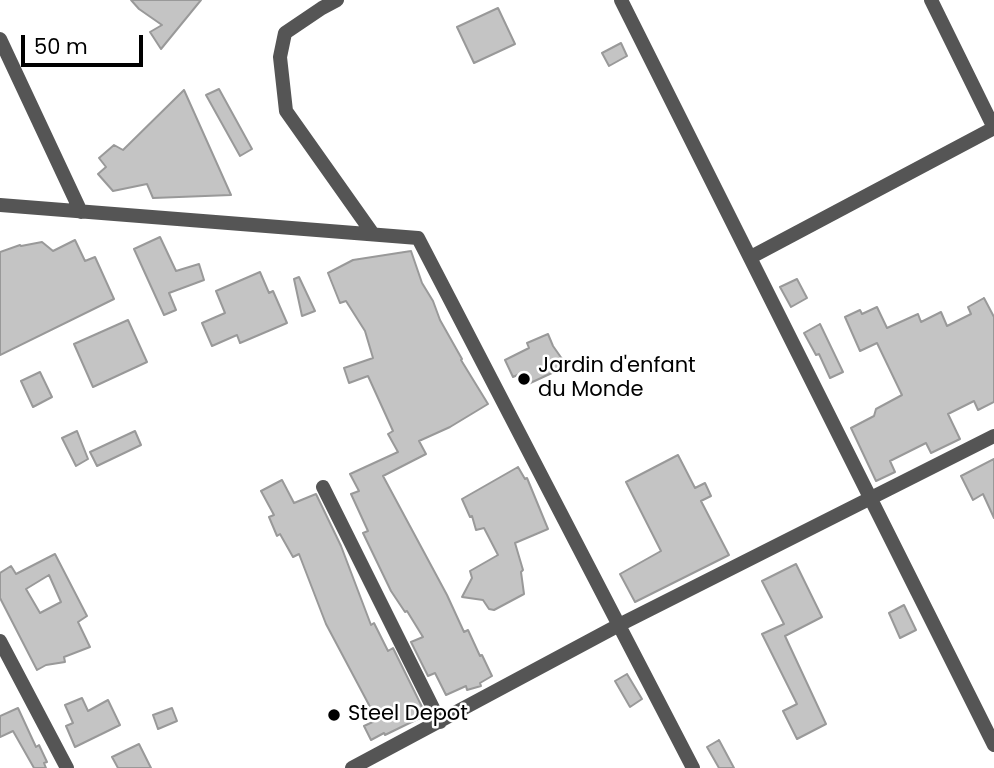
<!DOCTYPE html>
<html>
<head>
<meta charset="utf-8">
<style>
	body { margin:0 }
	#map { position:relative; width:994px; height:768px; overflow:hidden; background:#fff; font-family:Poppins,sans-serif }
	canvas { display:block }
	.scale { position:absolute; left:21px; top:35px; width:122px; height:32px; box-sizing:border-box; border:4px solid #000; border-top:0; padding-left:9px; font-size:21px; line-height:24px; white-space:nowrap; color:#000; -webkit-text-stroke:5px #fff; paint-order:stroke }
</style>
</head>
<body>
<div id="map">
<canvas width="994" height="768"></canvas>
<div class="scale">50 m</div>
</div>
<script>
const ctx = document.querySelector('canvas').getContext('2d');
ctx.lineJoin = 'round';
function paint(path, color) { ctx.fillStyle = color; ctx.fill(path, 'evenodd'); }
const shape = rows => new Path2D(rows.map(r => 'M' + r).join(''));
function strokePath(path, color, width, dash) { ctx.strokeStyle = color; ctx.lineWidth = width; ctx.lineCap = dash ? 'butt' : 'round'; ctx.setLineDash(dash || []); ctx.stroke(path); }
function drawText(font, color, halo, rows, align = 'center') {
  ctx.font = font + ' Poppins,sans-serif'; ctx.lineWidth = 5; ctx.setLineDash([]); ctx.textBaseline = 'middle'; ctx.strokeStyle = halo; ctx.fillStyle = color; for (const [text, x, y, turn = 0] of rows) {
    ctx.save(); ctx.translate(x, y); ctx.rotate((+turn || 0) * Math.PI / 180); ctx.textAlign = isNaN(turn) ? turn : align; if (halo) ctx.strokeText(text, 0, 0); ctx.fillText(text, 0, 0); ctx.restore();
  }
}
const building = shape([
	[131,0,201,0,161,49,150,32,162,25,139,9,131,0],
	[498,8,515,44,474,63,457,27,498,8],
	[621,43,627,56,609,66,602,53,621,43],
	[219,89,252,149,240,156,206,95,219,89],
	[184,90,231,195,153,198,147,184,113,191,98,174,106,167,99,158,114,145,123,150,184,90],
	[160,237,176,271,199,264,204,280,169,293,176,310,164,315,134,249,160,237],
	[75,240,85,261,95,257,114,299,0,355,0,252,20,245,21,246,42,242,53,251,75,240],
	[411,251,422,283,433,301,440,320,462,359,461,360,488,404,450,427,419,441,426,454,383,476,447,595,464,632,468,630,480,656,482,655,492,676,480,683,481,686,467,690,466,686,446,695,435,673,428,676,411,642,423,637,407,611,405,612,391,591,363,533,368,531,351,494,359,491,350,474,398,452,388,434,393,431,368,376,349,383,344,368,373,358,365,331,346,301,340,303,328,273,353,260,411,251],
	[260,272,269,293,273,291,287,323,240,343,237,335,212,346,202,323,225,313,216,291,260,272],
	[299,277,315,311,302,316,294,279,299,277],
	[797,279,807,298,791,307,780,287,797,279],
	[984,298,994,317,994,402,978,410,974,401,948,414,960,439,931,453,926,443,890,461,895,472,876,481,851,428,874,416,876,409,902,395,877,343,860,351,845,317,860,310,862,314,877,307,887,328,918,314,921,322,941,312,947,326,971,314,968,307,984,298],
	[128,320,147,362,93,387,74,344,128,320],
	[820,324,843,372,830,378,819,354,816,355,804,333,820,324],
	[548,334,553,346,567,366,526,385,522,373,513,377,505,360,529,348,527,343,548,334],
	[40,372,52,397,33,407,21,381,40,372],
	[77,431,88,459,76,466,62,438,77,431],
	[135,431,141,445,97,466,90,452,135,431],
	[678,455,695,488,705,483,711,496,701,501,729,555,635,602,620,574,661,551,626,482,678,455],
	[994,459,994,518,983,494,973,500,961,476,994,459],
	[518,467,525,479,527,478,548,529,515,543,523,570,521,572,524,594,494,610,489,609,483,600,462,597,472,578,470,571,498,555,484,528,476,530,472,516,470,517,462,499,518,467],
	[282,480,294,503,316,494,341,546,371,625,374,623,388,651,393,648,426,715,385,735,384,733,371,740,364,726,377,720,326,624,299,554,293,557,280,534,277,536,269,517,274,515,261,491,282,480],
	[55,554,87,616,78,622,90,647,64,657,65,662,46,665,37,670,0,598,0,573,11,566,16,574,55,554],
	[49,575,61,602,40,613,26,589,49,575],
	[796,564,822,617,785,636,826,724,797,739,783,711,797,704,762,634,784,624,762,581,796,564],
	[904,605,916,630,900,638,889,613,904,605],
	[627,674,642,699,630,707,615,681,627,674],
	[82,698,88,711,108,700,120,725,75,747,66,726,73,723,65,705,82,698],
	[18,708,36,747,39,745,47,762,44,763,46,768,34,768,13,731,0,737,0,716,18,708],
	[172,708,177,721,158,729,153,715,172,708],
	[719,740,734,768,719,768,707,747,719,740],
	[139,744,151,768,118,768,112,757,139,744]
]);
paint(building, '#c4c4c4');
strokePath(building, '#999', 2);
strokePath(shape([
	[337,0,322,8,285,33,280,57,286,111,373,234],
	[621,0,994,745],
	[931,0,994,128],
	[0,39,81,212],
	[0,205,418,238,693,768],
	[751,257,994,128],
	[323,487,440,722],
	[0,641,67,768],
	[352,768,619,625,994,436]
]), '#555', 14);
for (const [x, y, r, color] of [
	[524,379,7,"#000"],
	[334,715,7,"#000"]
]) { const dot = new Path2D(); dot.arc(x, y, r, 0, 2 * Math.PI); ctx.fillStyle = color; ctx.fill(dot); strokePath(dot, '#fff', 2.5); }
drawText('21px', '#000', '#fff', [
	["Jardin d'enfant",538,367],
	["du Monde",538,391],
	["Steel Depot",348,715]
], 'left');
</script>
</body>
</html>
